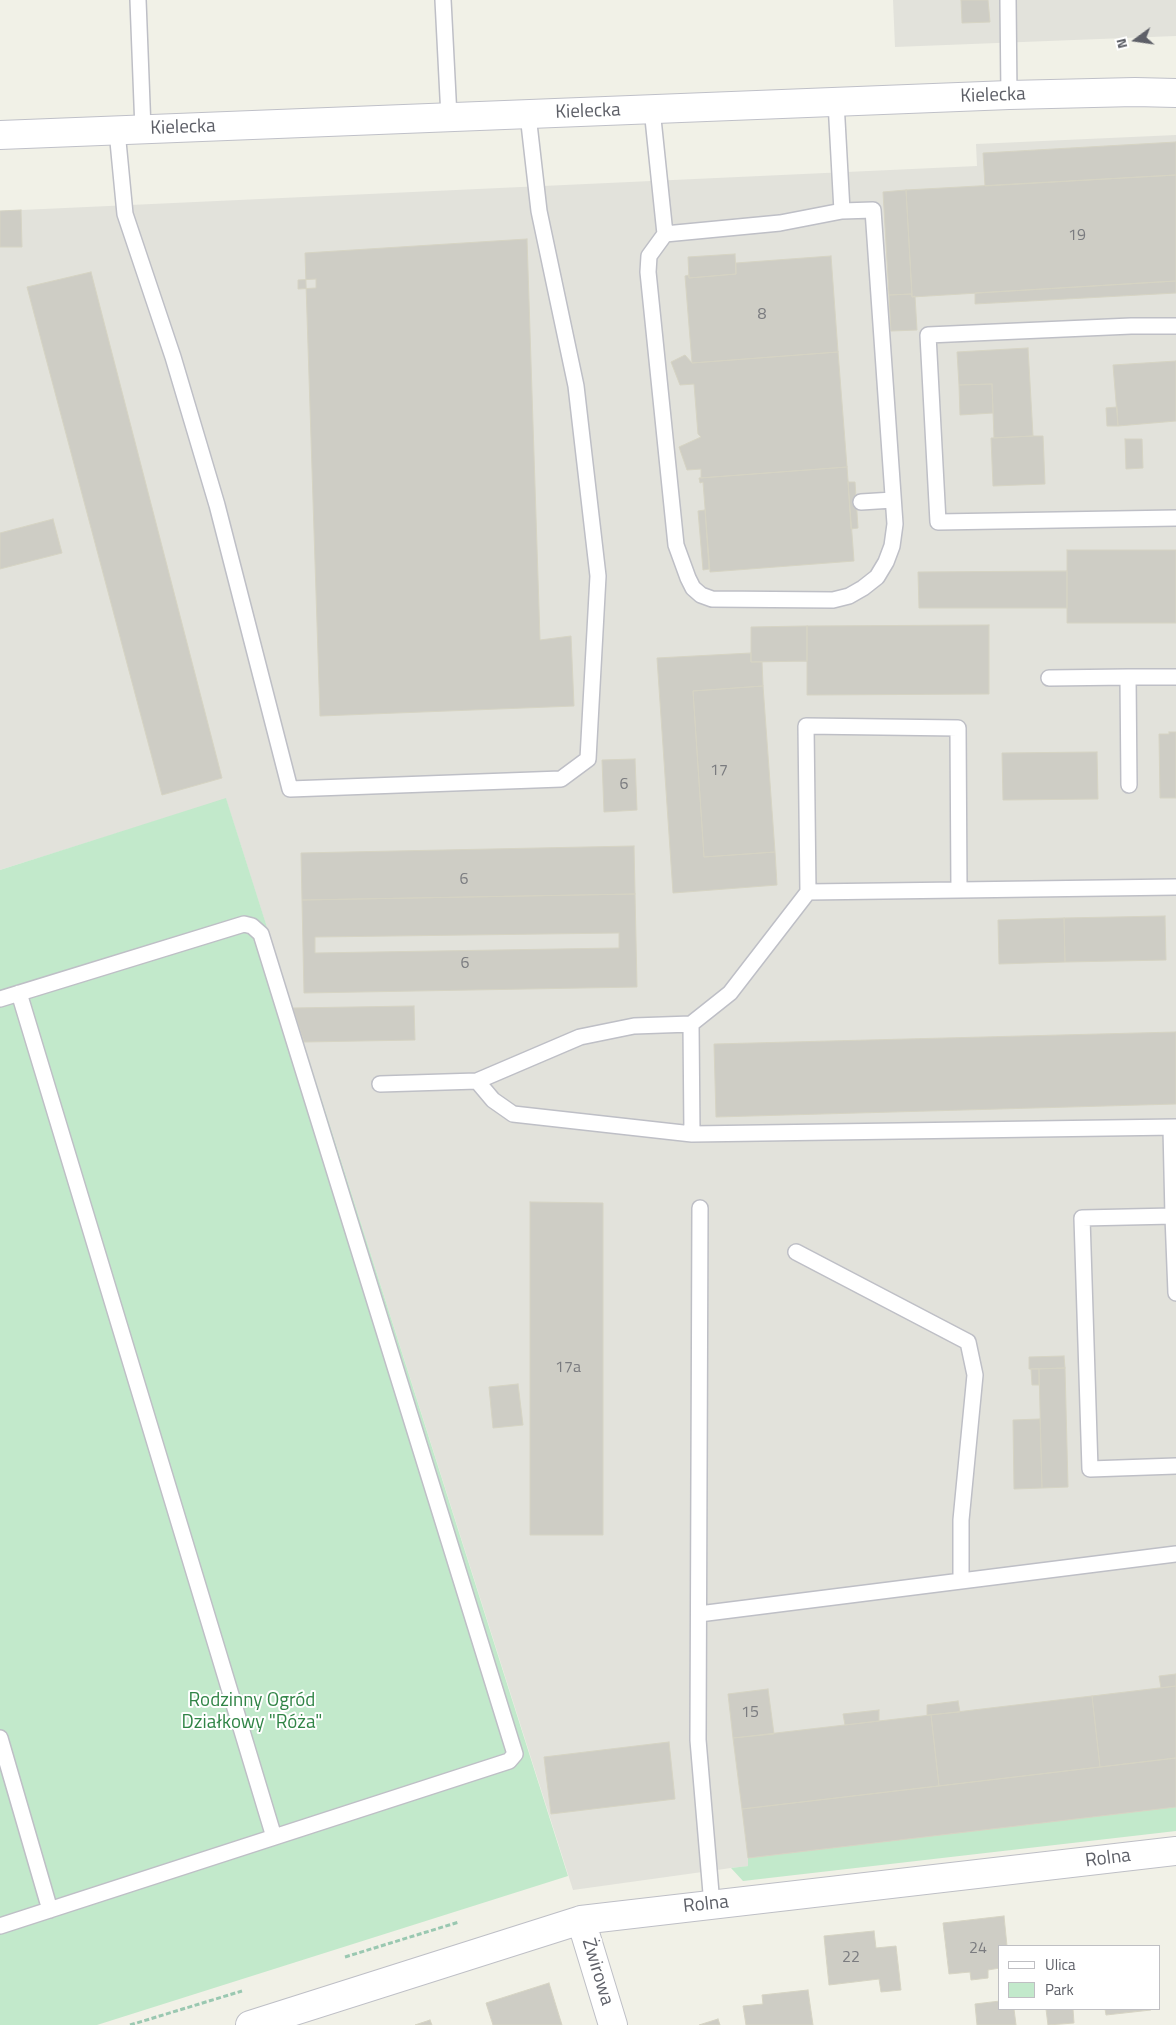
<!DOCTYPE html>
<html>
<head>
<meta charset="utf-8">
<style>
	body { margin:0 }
	#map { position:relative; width:1176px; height:2025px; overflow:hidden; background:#f1f1e7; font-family:"Titillium Web",sans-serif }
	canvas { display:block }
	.legend { position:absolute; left:998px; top:1945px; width:162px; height:65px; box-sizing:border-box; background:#fff; border:1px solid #bfbfc3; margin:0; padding:6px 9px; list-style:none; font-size:15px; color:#5e6068 }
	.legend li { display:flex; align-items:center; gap:10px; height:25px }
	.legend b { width:25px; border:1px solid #bfbfc3 }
	.north { position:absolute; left:1111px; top:15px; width:50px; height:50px; -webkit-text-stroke:4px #fff; paint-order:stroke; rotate:256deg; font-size:14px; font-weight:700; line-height:20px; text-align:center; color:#5e6068 }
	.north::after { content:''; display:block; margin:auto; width:18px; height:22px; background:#5e6068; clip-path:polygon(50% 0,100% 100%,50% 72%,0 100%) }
</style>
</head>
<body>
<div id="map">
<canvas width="1176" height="2025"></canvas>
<ul class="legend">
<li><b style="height:6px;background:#fff"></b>Ulica</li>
<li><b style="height:14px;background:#c2e9cb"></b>Park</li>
</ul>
<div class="north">N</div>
</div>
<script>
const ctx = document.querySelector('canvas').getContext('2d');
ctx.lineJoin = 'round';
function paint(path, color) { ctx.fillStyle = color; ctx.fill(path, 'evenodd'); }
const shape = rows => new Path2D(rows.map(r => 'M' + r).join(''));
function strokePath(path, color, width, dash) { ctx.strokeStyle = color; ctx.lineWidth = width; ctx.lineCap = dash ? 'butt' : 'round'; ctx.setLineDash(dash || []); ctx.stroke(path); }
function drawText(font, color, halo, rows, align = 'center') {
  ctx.font = font + ' "Titillium Web",sans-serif'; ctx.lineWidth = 4; ctx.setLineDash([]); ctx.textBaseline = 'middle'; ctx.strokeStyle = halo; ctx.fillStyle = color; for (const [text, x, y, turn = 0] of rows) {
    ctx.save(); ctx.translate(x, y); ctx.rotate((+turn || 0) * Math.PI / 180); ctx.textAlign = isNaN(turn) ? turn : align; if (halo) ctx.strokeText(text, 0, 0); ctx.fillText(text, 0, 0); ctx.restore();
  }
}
paint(shape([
	[893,0,1176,0,1176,36,895,47],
	[1176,135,1176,1819,731,1868,573,1890,226,799,0,870,0,211,977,166,976,144]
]), '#e2e2db');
paint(shape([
	[226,798,568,1876,97,2025,0,2025,0,870],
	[1176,1807,1176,1831,743,1881,731,1868,748,1866,748,1858]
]), '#c2e9cb');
const building = shape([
	[961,0,988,0,990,22,962,23,961,0],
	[1176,142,1176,175,985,186,983,153,1176,142],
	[1176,175,1176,281,912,297,906,190,1176,175],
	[906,190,912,294,889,295,883,192,906,190],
	[21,210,22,247,0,247,0,211,21,210],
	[527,239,540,640,571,636,574,706,320,716,305,253,527,239],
	[735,254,736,274,689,278,688,257,735,254],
	[831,256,838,352,692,363,685,276,689,275,689,278,736,274,736,263,831,256],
	[91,272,222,778,162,795,27,287,91,272],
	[316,279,316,288,298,289,298,280,316,279],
	[1176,281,1176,293,975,304,975,293,1176,281],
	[912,294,912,297,915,296,917,330,891,331,889,295,912,294],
	[1028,348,1033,436,994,438,992,384,959,385,957,352,1028,348],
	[838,352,847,467,701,478,701,469,687,470,679,447,701,437,698,434,694,384,680,385,671,362,685,355,692,363,838,352],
	[1176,361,1176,421,1118,426,1113,365,1176,361],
	[992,384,993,413,960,415,959,385,992,384],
	[1117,407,1118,426,1107,426,1106,408,1117,407],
	[1033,436,1043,436,1045,484,993,486,991,438,1033,436],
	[1125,439,1142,439,1143,468,1126,469,1125,439],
	[847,467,854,561,710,572,703,482,700,483,699,478,847,467],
	[848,482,855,482,858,528,851,529,848,482],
	[705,510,709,569,703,570,698,511,705,510],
	[53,519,62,553,0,569,0,533,53,519],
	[1067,550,1176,550,1176,623,1067,623,1067,550],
	[1067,571,1067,608,919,608,918,572,1067,571],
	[989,625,989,694,807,695,807,626,989,625],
	[807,626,807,661,751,662,751,627,807,626],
	[751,653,751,662,762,662,763,686,693,691,704,857,775,852,777,885,673,893,657,658,751,653],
	[763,686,775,852,704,857,693,691,763,686],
	[1169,732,1176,732,1176,798,1160,798,1159,734,1169,734,1169,732],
	[1097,752,1098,799,1003,800,1002,753,1097,752],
	[635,759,637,810,604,812,602,760,635,759],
	[634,846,635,894,302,900,301,853,634,846],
	[635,894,637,987,304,993,302,900,635,894],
	[1165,916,1166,960,1065,962,1064,918,1165,916],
	[1064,918,1065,962,999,964,998,920,1064,918],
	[619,933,619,948,315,953,315,937,619,933],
	[414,1006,415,1040,304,1042,293,1008,414,1006],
	[1176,1032,1176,1104,716,1117,714,1044,1176,1032],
	[530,1202,603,1203,603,1535,530,1535,530,1202],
	[1064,1356,1065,1368,1029,1369,1029,1357,1064,1356],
	[1065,1368,1068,1487,1042,1488,1039,1369,1065,1368],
	[1031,1369,1039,1369,1039,1385,1032,1385,1031,1369],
	[518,1384,523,1425,493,1428,489,1387,518,1384],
	[1040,1419,1042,1488,1014,1489,1013,1420,1040,1419],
	[1176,1674,1176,1686,1161,1688,1159,1676,1176,1674],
	[1176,1686,1176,1758,1100,1767,1092,1696,1176,1686],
	[768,1689,774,1734,733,1738,728,1694,768,1689],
	[1092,1696,1100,1767,939,1786,931,1715,1092,1696],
	[958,1701,960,1712,927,1715,927,1705,958,1701],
	[879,1710,879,1721,845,1725,843,1714,879,1710],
	[931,1715,939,1786,742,1809,733,1738,931,1715],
	[669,1742,675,1799,551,1814,544,1757,669,1742],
	[1176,1758,1176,1807,748,1858,742,1809,1176,1758],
	[1004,1916,1007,1946,1000,1946,1000,1968,988,1970,988,1978,971,1980,970,1972,949,1974,943,1923,1004,1916],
	[874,1931,876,1948,896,1946,901,1990,881,1992,879,1979,829,1985,824,1936,874,1931],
	[549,1983,562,2025,493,2025,486,2003,549,1983],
	[808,1990,813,2025,746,2025,743,2006,763,2004,762,1995,808,1990],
	[1000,2001,1000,2009,1014,2009,1016,2025,977,2025,975,2004,1000,2001],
	[1046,2009,1073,2009,1074,2023,1048,2025,1046,2009],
	[1105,2009,1151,2009,1151,2010,1106,2015,1105,2009],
	[718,2019,720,2025,699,2025,718,2019],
	[430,2020,432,2025,415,2025,430,2020]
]);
paint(building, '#cecdc5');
strokePath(building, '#d6d4c4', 1);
const lane = shape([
	[138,0,143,130],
	[443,0,449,117],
	[1008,0,1009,95],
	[836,102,842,211],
	[652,109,665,234,780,223,842,211,873,210,895,524,892,546,886,562,877,577,863,588,849,596,833,600,712,599,701,595,693,588,688,578,676,545,648,272,649,256,665,234],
	[117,131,125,214,173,357,217,505,290,789,561,779,588,759,598,576,576,386,539,211,528,115],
	[1176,326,1131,326,928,335,938,522,1176,518],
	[861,502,893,500],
	[1049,678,1128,677],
	[1129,785,1128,677,1176,677],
	[959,890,958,728,806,726,808,892,959,890,1176,887],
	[808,892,730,993,691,1024,692,1134,1176,1127],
	[19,993,274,1837],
	[0,999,244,924,252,926,261,934,515,1754,509,1761,0,1926],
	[477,1081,493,1100,513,1114,692,1134],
	[380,1084,477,1081,580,1037,634,1026,691,1024],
	[1171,1128,1173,1216,1082,1218,1090,1469,1176,1466],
	[700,1208,698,1740,712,1905],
	[1176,1216,1173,1216,1176,1293],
	[796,1252,968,1342,975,1375,961,1520,961,1581],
	[699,1614,1176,1554],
	[0,1738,50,1910]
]);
const street = shape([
	[581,1920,613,2025],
	[250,2025,581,1920,1176,1851]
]);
const secondary = shape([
	[0,135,1009,95,1135,92,1176,93]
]);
strokePath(lane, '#bebfc6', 18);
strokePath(street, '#bebfc6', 30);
strokePath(secondary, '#bfc0c8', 30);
strokePath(shape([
	[345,1957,459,1922],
	[130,2025,242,1991]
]), '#9ac8b1', 3, [5, 2.5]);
strokePath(lane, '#fff', 15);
strokePath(street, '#fff', 28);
strokePath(secondary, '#fff', 28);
drawText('16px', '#7a7b7f', null, [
	["19",1077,236],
	["8",762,315],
	["17",719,771],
	["6",624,785],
	["6",464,880],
	["6",465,964],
	["17a",568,1368],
	["15",750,1713],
	["24",978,1949],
	["22",851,1958]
]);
drawText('19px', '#5e6068', '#fff', [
	["Kielecka",993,96,-2],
	["Kielecka",588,112,-2],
	["Kielecka",183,128,-2],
	["Rolna",1108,1859,-7],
	["Rolna",706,1905,-6],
	["Żwirowa",597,1972,73]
]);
drawText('19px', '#308446', '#fff', [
	["Rodzinny Ogród",252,1701],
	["Działkowy \"Róża\"",252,1723]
]);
</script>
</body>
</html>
